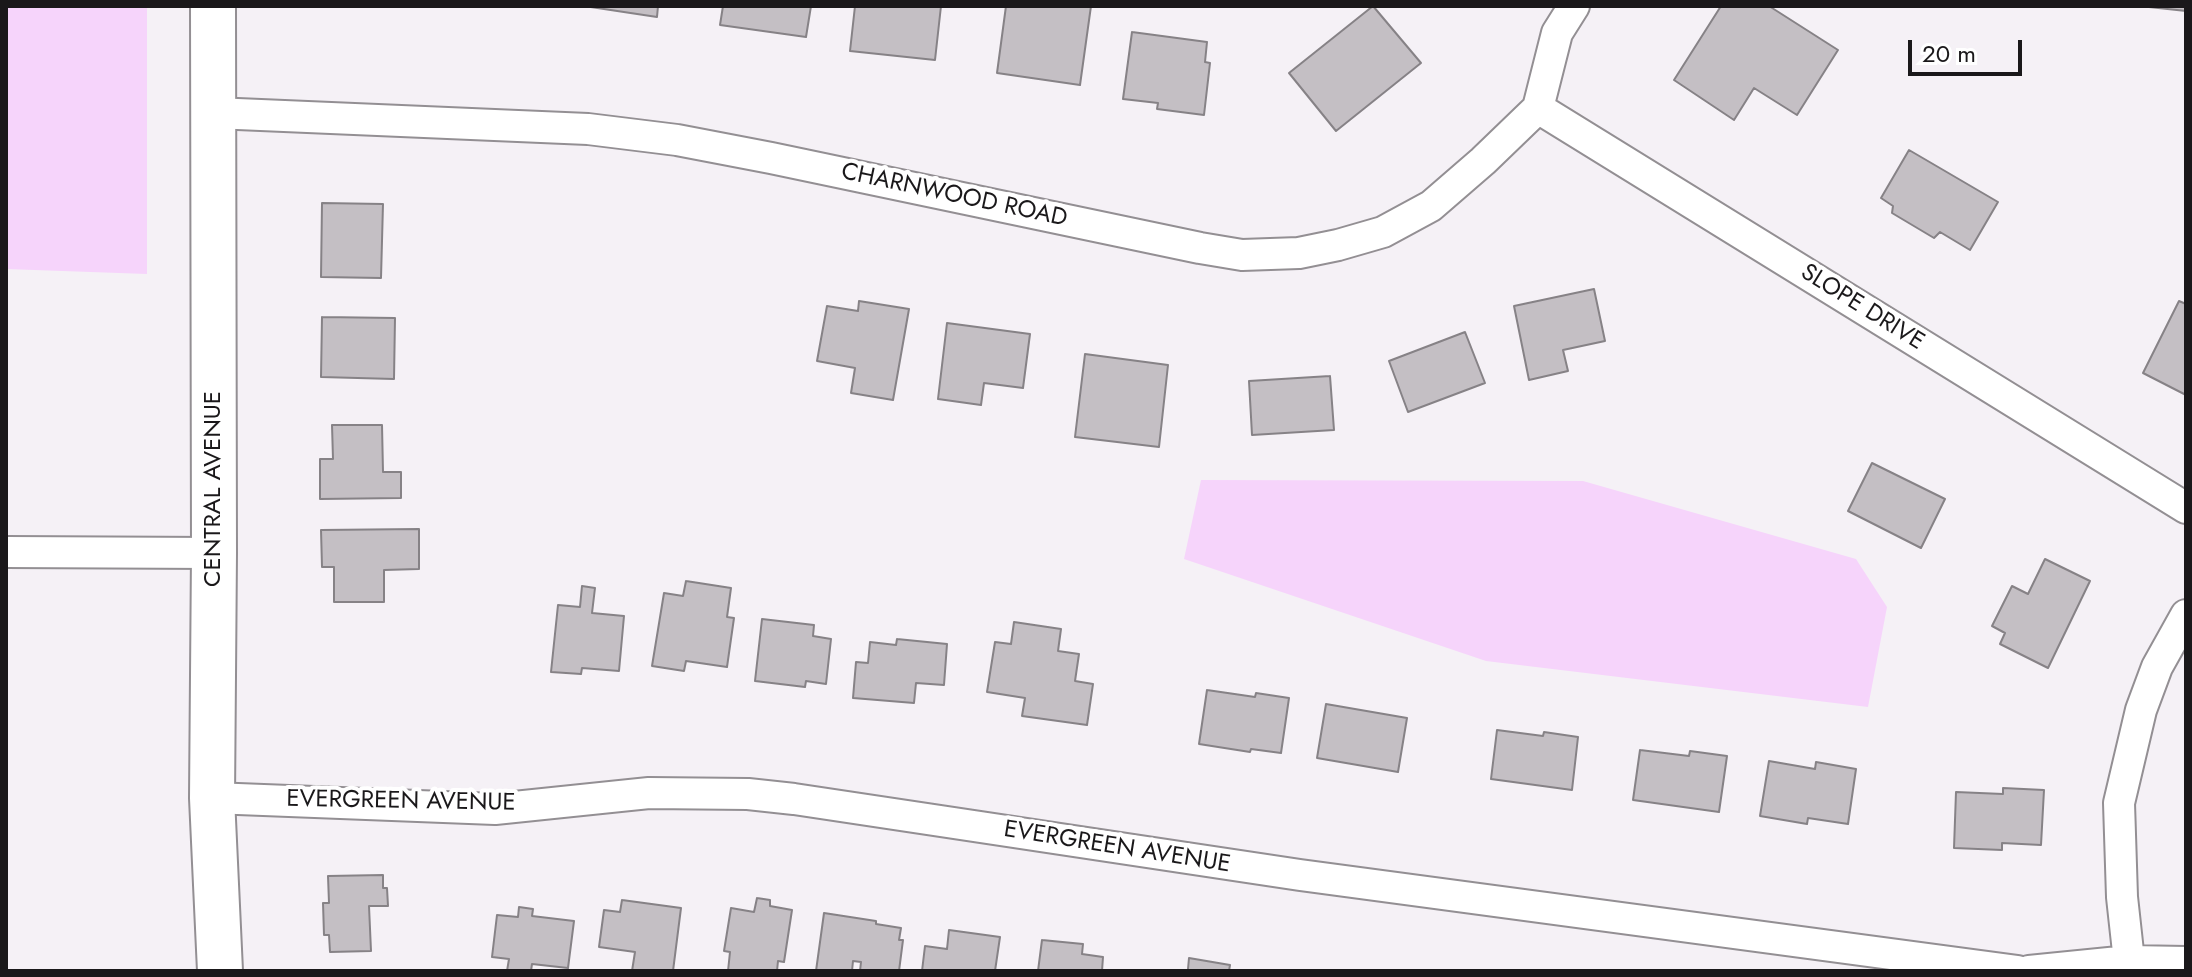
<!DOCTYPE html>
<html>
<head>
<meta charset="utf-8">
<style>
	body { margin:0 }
	#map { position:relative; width:2192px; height:977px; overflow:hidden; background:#f5f1f6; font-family:Jost,sans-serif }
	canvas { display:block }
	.frame { position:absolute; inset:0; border:8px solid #1a181a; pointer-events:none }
	.scale { position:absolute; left:1908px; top:40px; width:114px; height:36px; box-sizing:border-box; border:4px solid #1a181a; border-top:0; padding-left:10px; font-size:24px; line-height:28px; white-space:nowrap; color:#1a181a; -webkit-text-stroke:6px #fff; paint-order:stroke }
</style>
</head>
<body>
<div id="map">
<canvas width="2192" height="977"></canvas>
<div class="frame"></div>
<div class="scale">20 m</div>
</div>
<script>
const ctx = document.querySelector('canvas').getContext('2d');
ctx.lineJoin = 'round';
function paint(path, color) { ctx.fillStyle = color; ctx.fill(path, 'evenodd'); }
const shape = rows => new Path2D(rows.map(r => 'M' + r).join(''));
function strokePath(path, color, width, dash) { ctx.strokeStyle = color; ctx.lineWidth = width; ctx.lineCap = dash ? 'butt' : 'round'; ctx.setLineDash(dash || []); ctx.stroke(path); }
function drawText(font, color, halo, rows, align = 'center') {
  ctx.font = font + ' Jost,sans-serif'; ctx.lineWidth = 8; ctx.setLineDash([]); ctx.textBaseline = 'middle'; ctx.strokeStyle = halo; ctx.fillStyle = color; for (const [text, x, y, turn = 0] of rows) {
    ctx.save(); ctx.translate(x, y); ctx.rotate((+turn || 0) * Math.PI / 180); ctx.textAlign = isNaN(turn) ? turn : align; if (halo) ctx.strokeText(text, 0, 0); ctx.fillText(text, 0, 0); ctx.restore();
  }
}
paint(shape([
	[6,6,147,6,147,274,6,269],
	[1201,480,1583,481,1856,559,1887,607,1868,707,1486,661,1184,559]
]), '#f6d4fb');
const building = shape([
	[584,6,658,6,657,17,584,6],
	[723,6,811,6,806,37,720,25,723,6],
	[855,6,941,6,935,60,850,51,855,6],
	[1006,6,1091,6,1080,85,997,73,1006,6],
	[1373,6,1421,63,1336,131,1289,73,1373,6],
	[1721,6,1769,6,1838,50,1797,115,1754,88,1734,120,1674,80,1721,6],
	[2149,6,2186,6,2186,11,2149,7,2149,6],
	[1132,32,1207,42,1205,62,1210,63,1204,115,1157,109,1158,103,1123,99,1132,32],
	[1909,150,1998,202,1970,250,1940,232,1934,238,1892,213,1893,206,1881,198,1909,150],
	[322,203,383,204,381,278,321,277,322,203],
	[1594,289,1605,341,1563,350,1568,371,1529,380,1514,306,1594,289],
	[859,301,909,309,893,400,851,393,855,368,817,361,827,306,858,311,859,301],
	[2179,301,2186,304,2186,395,2143,373,2179,301],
	[322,317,395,318,394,379,321,377,322,317],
	[947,323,1030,334,1023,388,984,383,981,405,938,399,947,323],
	[1465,332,1485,383,1408,412,1389,361,1465,332],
	[1085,354,1168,365,1159,447,1075,437,1085,354],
	[1330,376,1334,430,1252,435,1249,381,1330,376],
	[332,425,382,425,383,472,401,472,401,498,320,499,320,459,333,459,332,425],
	[1872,463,1945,499,1921,548,1848,511,1872,463],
	[419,529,419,569,384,570,384,602,334,602,334,567,322,567,321,530,419,529],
	[2045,559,2090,581,2048,668,2000,644,2005,633,1992,626,2012,586,2028,594,2045,559],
	[686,581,731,588,727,617,734,618,727,667,686,661,684,671,652,666,664,593,683,596,686,581],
	[582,586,595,588,592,613,624,616,619,671,582,668,581,674,551,672,558,605,580,607,582,586],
	[762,619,814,625,813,636,831,639,826,684,806,681,805,687,755,681,762,619],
	[1014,622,1061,629,1058,651,1079,654,1075,681,1093,684,1087,725,1022,716,1025,698,987,692,995,642,1011,644,1014,622],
	[897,639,947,644,944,685,916,683,914,703,853,698,856,662,868,663,870,642,896,645,897,639],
	[1207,690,1255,697,1256,693,1289,698,1281,753,1251,749,1250,752,1199,744,1207,690],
	[1326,704,1407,718,1398,772,1317,758,1326,704],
	[1497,730,1543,736,1544,732,1578,737,1572,790,1491,779,1497,730],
	[1640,750,1689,756,1690,751,1727,756,1719,812,1633,800,1640,750],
	[1769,761,1815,769,1816,762,1856,769,1848,824,1808,818,1807,824,1760,816,1769,761],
	[2003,788,2044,790,2041,845,2002,843,2002,850,1954,848,1956,792,2003,794,2003,788],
	[383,875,383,888,387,888,388,906,369,906,371,951,330,952,329,935,324,935,323,903,329,903,328,876,383,875],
	[757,898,770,900,770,906,792,910,784,962,778,961,777,971,728,971,730,952,724,951,731,908,754,912,757,898],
	[622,900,681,908,673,971,632,971,635,952,599,947,604,910,620,912,622,900],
	[519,907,533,909,532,916,574,921,568,968,532,964,531,971,507,971,509,959,492,957,497,915,518,917,519,907],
	[824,913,876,921,876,924,901,928,899,940,903,940,899,971,860,971,861,962,853,961,852,971,816,971,824,913],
	[949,930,1000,937,995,971,922,971,925,946,947,949,949,930],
	[1042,940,1083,944,1082,954,1103,957,1102,971,1038,971,1042,940],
	[1189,958,1230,965,1229,971,1185,971,1188,969,1189,958]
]);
paint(building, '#c4bfc4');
strokePath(building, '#868286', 2);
const street = shape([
	[1538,108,2186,508],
	[214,113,588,129,677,140,771,158,1200,248,1242,255,1299,253,1338,245,1383,232,1431,206,1483,161,1538,108,1557,33,1574,6],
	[6,552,214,553],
	[212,798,495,809,649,793,748,794,794,799,1300,875,2018,971],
	[2129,961,2122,897,2119,803,2141,710,2157,667,2186,615],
	[2029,971,2129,961,2186,962]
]);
const secondary = shape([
	[213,6,214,553,212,798,220,971]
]);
strokePath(street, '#938f93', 34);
strokePath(secondary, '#938f93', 48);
strokePath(street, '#fff', 30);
strokePath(secondary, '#fff', 44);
drawText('24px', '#1a181a', '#fff', [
	["CHARNWOOD ROAD",954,196,12],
	["SLOPE DRIVE",1862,308,32],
	["CENTRAL AVENUE",214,489,-90],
	["EVERGREEN AVENUE",401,802,1],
	["EVERGREEN AVENUE",1117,848,9]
]);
</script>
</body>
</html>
